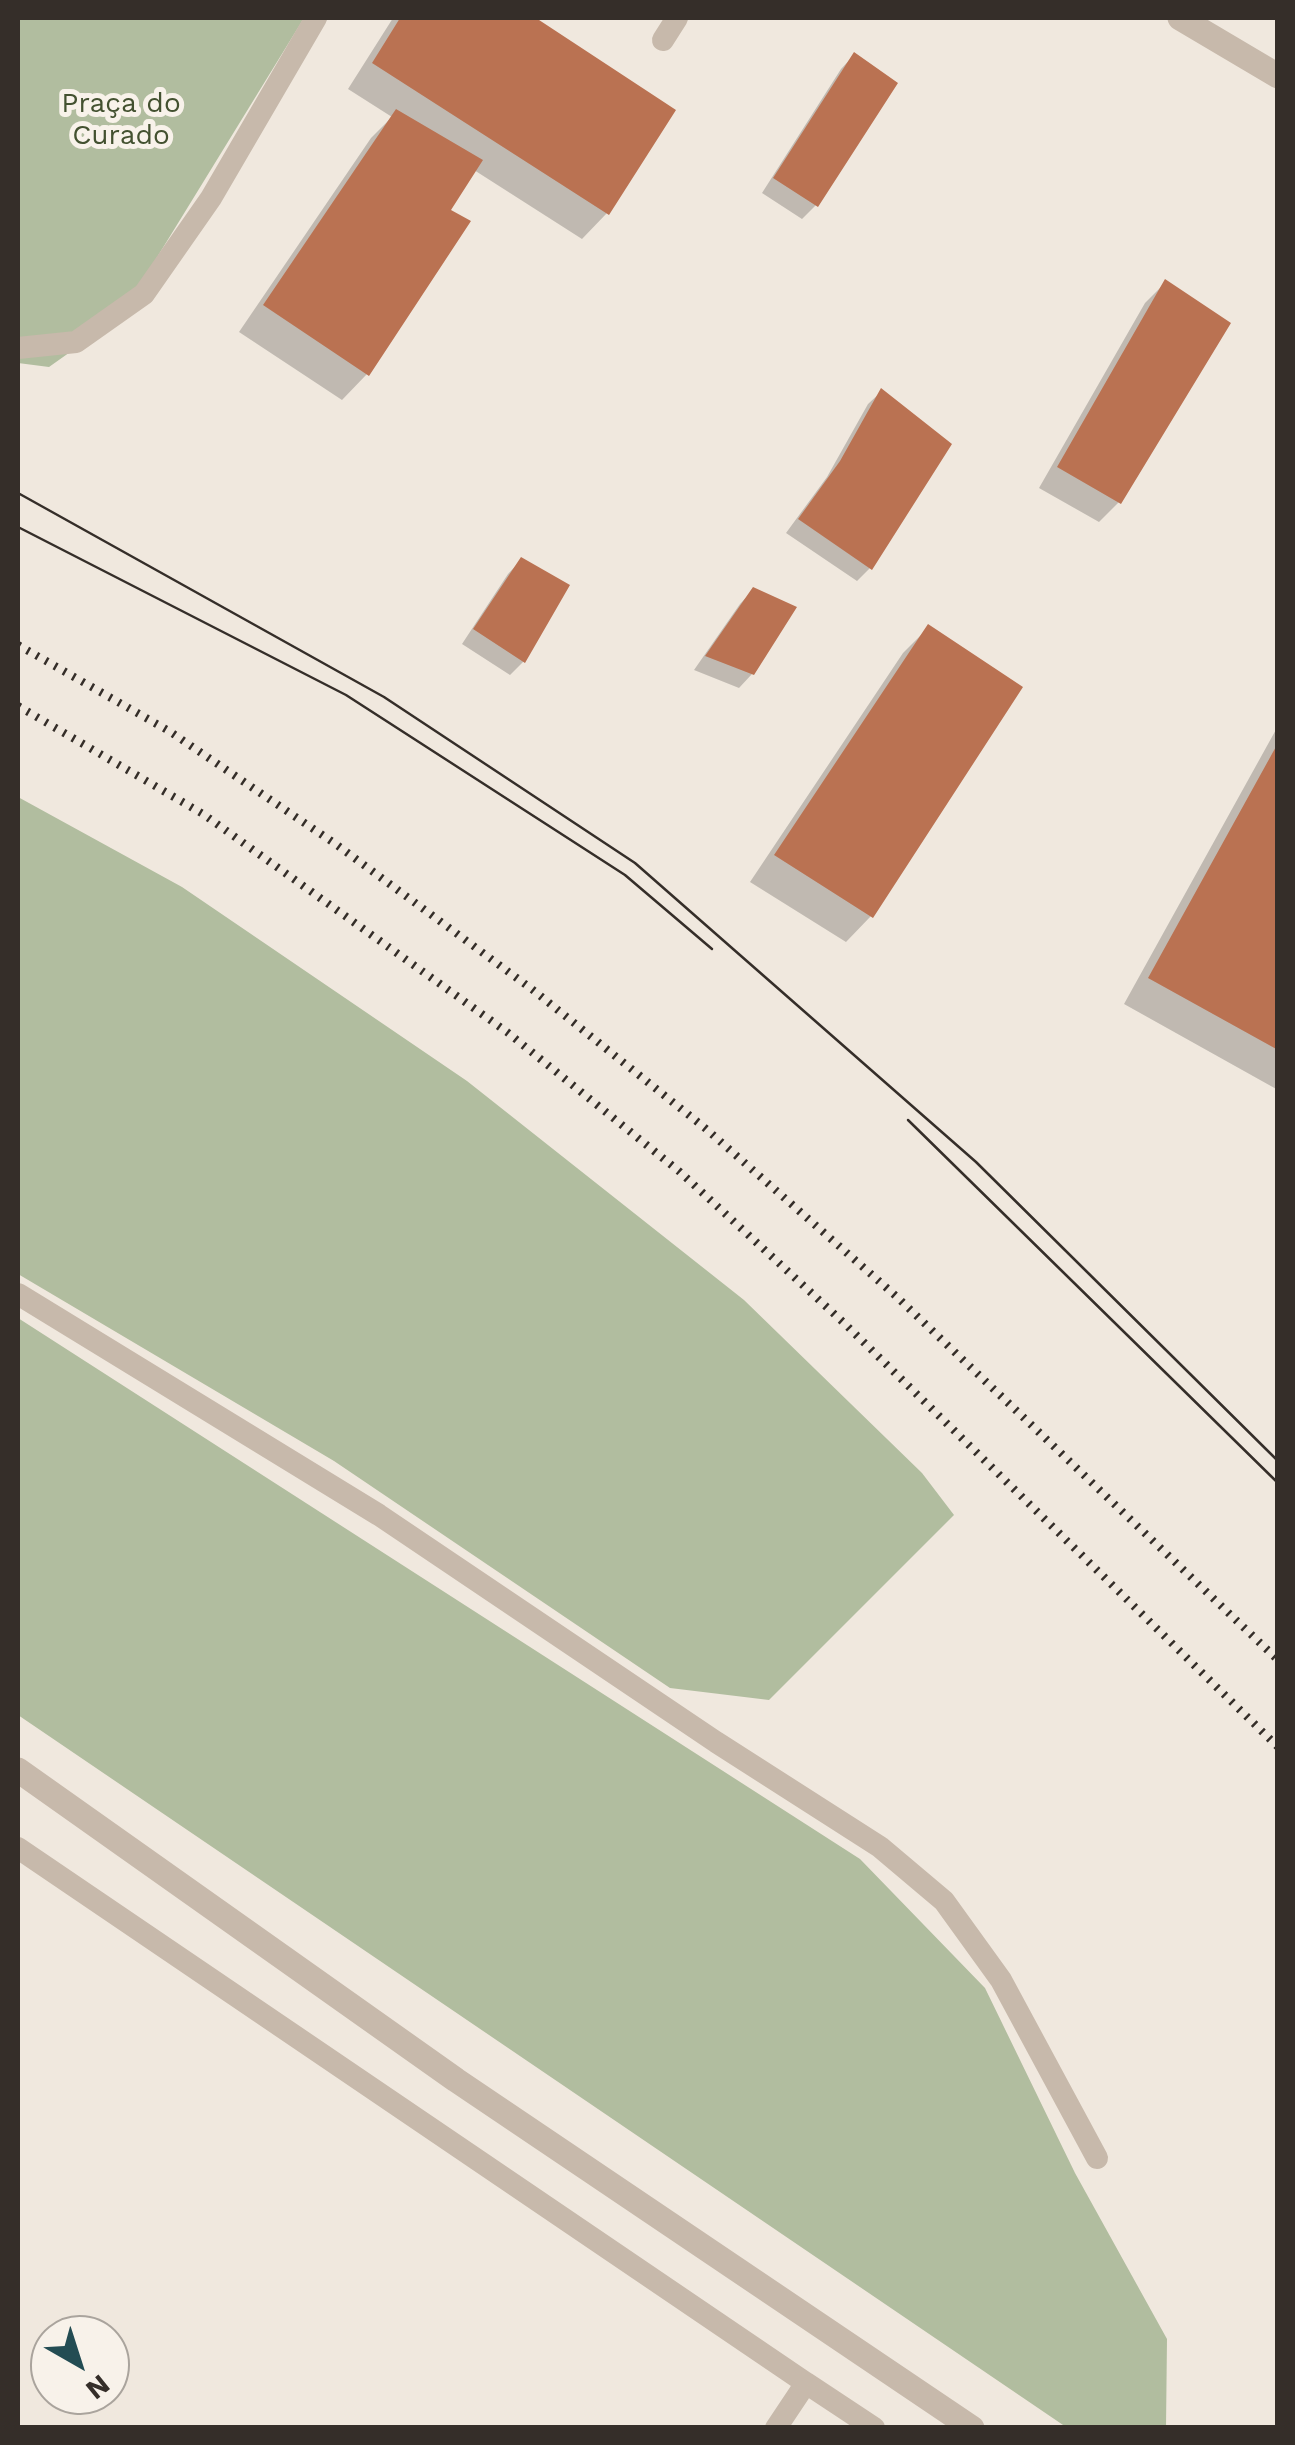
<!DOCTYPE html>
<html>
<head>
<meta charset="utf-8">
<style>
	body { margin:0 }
	#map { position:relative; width:1295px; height:2445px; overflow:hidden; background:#f0e8de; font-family:"Work Sans",sans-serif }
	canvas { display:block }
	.frame { position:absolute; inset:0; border:20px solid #352e29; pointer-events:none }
	.north { position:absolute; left:30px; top:2315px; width:100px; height:100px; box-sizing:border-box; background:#f8f2ea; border:2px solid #aaa49d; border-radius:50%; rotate:141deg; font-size:28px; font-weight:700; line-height:40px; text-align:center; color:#352e29 }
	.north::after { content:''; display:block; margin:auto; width:35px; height:45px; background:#234c53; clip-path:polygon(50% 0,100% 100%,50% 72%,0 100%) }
</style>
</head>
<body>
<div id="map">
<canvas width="1295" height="2445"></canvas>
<div class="frame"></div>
<div class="north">N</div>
</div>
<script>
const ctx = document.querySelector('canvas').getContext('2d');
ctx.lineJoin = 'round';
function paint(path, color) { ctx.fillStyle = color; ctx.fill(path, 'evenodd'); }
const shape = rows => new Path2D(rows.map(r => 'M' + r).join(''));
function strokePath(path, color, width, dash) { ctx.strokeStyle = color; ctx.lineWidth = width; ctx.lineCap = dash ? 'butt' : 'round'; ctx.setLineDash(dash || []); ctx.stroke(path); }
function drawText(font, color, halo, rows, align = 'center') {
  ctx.font = font + ' "Work Sans",sans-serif'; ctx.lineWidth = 10; ctx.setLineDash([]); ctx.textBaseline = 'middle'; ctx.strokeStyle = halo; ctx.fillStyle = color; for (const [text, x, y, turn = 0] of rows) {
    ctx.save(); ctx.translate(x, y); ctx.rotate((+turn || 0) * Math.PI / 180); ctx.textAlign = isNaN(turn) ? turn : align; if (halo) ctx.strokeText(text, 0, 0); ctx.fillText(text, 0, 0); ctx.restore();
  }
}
paint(shape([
	[18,18,304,18,121,316,49,367,18,363],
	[18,797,182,887,467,1081,744,1300,922,1473,954,1515,769,1700,670,1688,334,1461,18,1274],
	[18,1318,860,1859,985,1988,1075,2173,1167,2339,1166,2427,1066,2427,18,1715]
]), '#b1bd9f');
paint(shape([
	[393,18,532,18,672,111,607,213,582,239,474,170,448,211,367,374,342,400,239,332,371,138,392,117,348,89],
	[854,55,816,205,802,219,762,193,841,69],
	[1165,283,1119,502,1099,522,1039,488,1145,303],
	[882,391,870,568,857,581,786,533,827,477,868,404],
	[521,560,566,586,523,662,510,675,462,644,508,574],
	[753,590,752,674,739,688,694,670,740,604],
	[929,627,871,916,846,942,750,882,903,653],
	[1278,726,1278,1090,1124,1004]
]), '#0003');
paint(shape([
	[400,18,536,18,676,110,609,215,372,63],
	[854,52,898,83,818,207,773,178],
	[396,109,483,160,451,210,471,221,369,376,263,305],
	[1165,279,1231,323,1121,504,1057,467],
	[881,388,952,444,872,570,798,519,840,461],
	[521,557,570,585,525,663,473,629],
	[753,587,797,607,754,675,705,656],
	[928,624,1023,687,873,918,774,855],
	[1278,743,1278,1050,1148,978]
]), '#ba7252');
strokePath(shape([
	[663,40,677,18],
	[18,348,76,342,144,294,211,198,316,18],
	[18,1294,379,1515,716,1742,880,1847,944,1901,1001,1980,1097,2158],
	[18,1848,806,2383],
	[776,2428,806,2383,874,2428]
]), '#c7b9ab', 22);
strokePath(shape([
	[18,1770,456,2080,972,2428]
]), '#c7b9ab', 25);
strokePath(shape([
	[1180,18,1278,76]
]), '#c7b9ab', 25);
strokePath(shape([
	[18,493,384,697,635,863,976,1162,1278,1461],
	[18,527,346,695,625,875,712,949],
	[908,1120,1278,1483]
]), '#352e29', 2.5);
strokePath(shape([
	[18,645,169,731,337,845,533,990,705,1128,897,1297,1278,1660],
	[18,706,203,814,507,1032,680,1172,844,1323,1278,1747]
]), '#352e29', 8, [2.5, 8]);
drawText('28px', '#435130', '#f8f2ea', [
	["Praça do",121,104],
	["Curado",121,136]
]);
</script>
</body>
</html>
